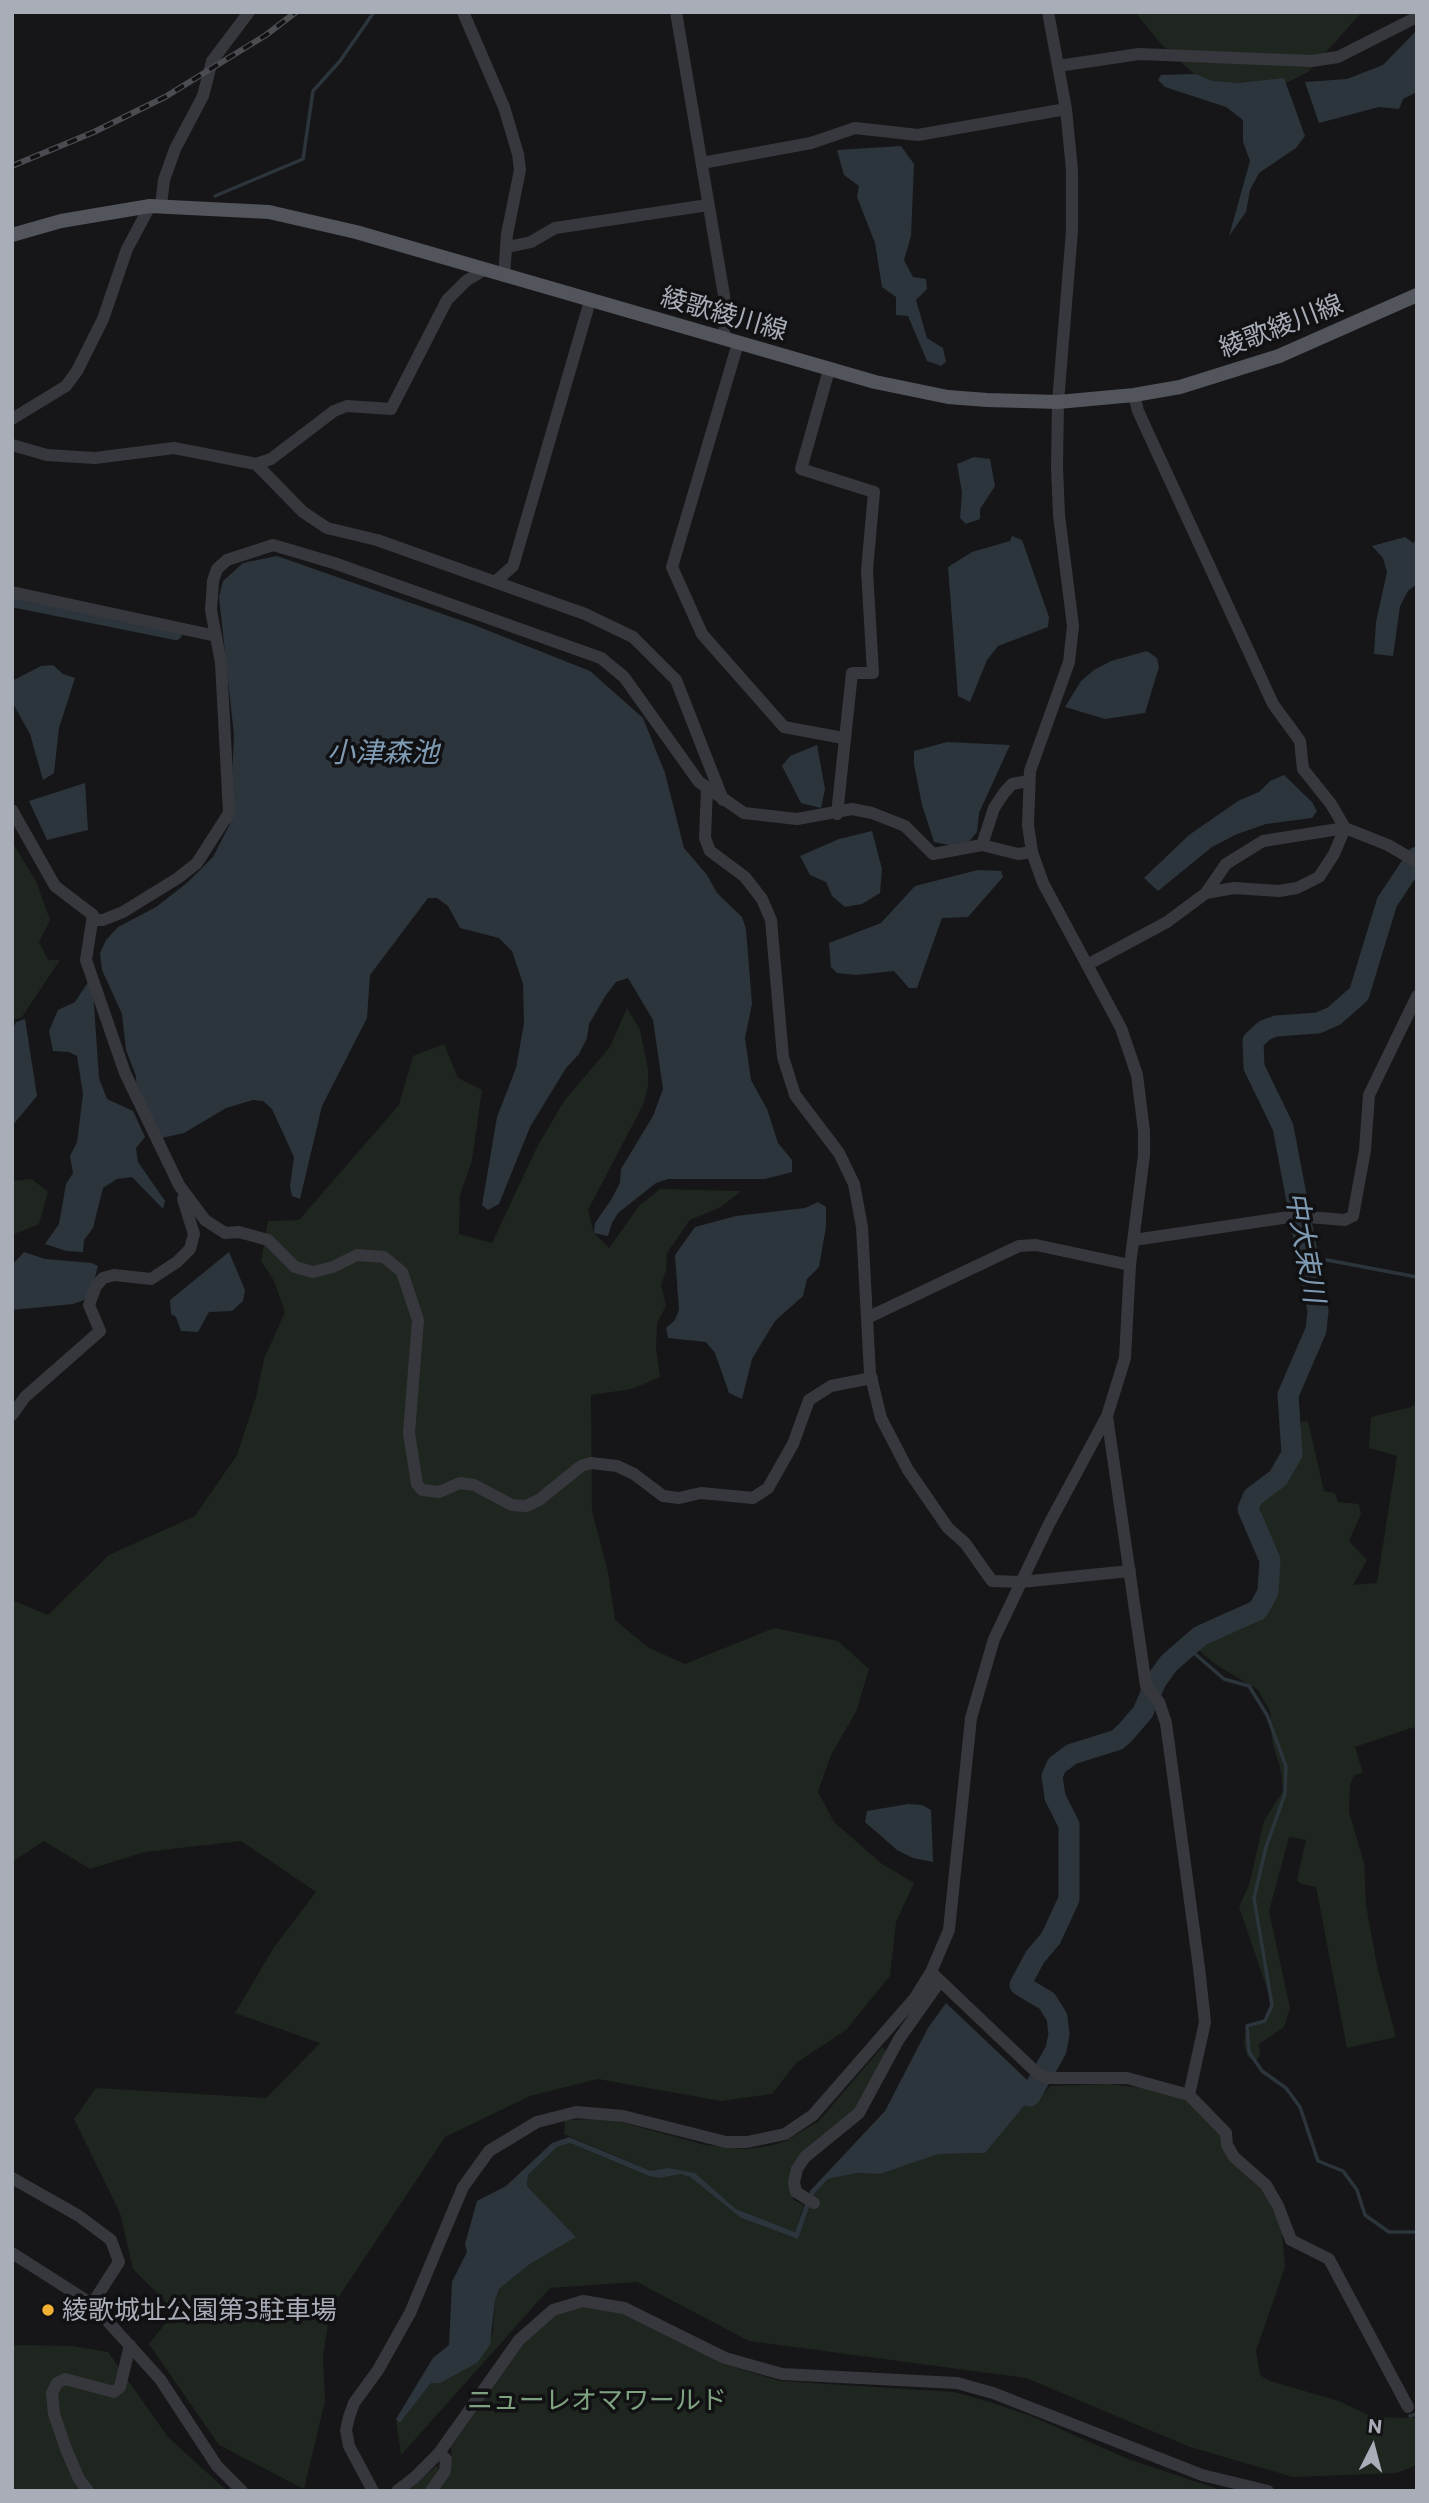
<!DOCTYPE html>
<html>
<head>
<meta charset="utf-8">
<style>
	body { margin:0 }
	#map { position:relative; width:1429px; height:2503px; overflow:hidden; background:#161618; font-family:Commissioner,sans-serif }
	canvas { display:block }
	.frame { position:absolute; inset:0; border:14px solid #a8adb8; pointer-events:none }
	.north { position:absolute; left:1338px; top:2412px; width:70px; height:70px; -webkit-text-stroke:5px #111113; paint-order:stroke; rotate:6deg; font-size:19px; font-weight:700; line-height:28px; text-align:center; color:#a8adb8 }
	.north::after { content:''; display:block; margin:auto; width:24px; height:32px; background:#a8adb8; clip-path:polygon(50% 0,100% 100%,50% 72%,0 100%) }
</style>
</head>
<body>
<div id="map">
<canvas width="1429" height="2503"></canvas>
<div class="frame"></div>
<div class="north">N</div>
</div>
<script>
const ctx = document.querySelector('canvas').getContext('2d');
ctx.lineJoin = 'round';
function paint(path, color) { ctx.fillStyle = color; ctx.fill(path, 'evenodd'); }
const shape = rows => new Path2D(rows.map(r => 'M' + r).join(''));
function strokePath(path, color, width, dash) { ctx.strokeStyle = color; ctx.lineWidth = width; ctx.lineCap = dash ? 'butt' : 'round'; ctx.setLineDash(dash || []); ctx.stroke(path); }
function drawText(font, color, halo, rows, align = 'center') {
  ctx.font = font + ' Commissioner,"Noto Sans JP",sans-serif'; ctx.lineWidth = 7; ctx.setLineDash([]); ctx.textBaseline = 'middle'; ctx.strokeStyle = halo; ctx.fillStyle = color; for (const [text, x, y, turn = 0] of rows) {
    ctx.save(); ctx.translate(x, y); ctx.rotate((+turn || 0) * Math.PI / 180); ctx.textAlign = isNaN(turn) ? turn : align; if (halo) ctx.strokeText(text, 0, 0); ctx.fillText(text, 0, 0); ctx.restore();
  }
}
paint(shape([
	[1135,12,1362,12,1308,72,1274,89,1237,90,1193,73,1161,44],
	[12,842,36,881,50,920,39,942,48,960,60,960,22,1017,12,1020],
	[627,1008,640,1030,648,1069,648,1087,643,1105,588,1210,594,1233,609,1248,639,1206,660,1189,741,1191,721,1207,690,1220,667,1253,666,1270,661,1285,666,1306,657,1323,656,1348,660,1377,632,1389,591,1395,592,1511,608,1572,615,1620,649,1648,685,1664,774,1628,838,1641,869,1669,856,1712,831,1755,818,1792,834,1822,882,1864,914,1883,896,1922,890,1976,846,2030,796,2063,772,2094,721,2101,598,2079,530,2096,445,2137,330,2310,323,2357,325,2401,304,2489,219,2445,149,2344,175,2311,133,2269,120,2213,74,2119,96,2088,266,2098,320,2043,235,2013,274,1947,316,1892,241,1841,145,1852,90,1869,44,1841,12,1862,12,1600,48,1615,109,1555,195,1516,237,1455,256,1397,264,1359,285,1312,274,1281,261,1261,268,1221,299,1220,399,1105,413,1056,444,1044,458,1078,482,1090,472,1160,460,1195,459,1234,492,1243,537,1147,564,1101,610,1047],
	[32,1179,48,1192,39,1224,12,1235,12,1181],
	[1417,1403,1417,1734,1414,1727,1355,1747,1363,1773,1354,1775,1350,1785,1349,1812,1364,1863,1366,1905,1377,1966,1396,2037,1347,2048,1316,1887,1301,1884,1297,1880,1306,1840,1289,1837,1269,1911,1290,2008,1284,2027,1259,2044,1260,2056,1254,2061,1248,2057,1244,2044,1246,2028,1267,2022,1271,2000,1239,1907,1249,1885,1264,1821,1283,1791,1281,1771,1272,1741,1270,1711,1258,1690,1215,1664,1193,1645,1257,1615,1267,1605,1273,1590,1273,1557,1258,1519,1262,1502,1285,1473,1297,1449,1301,1422,1308,1421,1324,1491,1335,1493,1338,1502,1359,1504,1361,1514,1349,1541,1367,1560,1353,1585,1377,1583,1397,1456,1369,1448,1371,1417,1411,1407],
	[882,2047,888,2052,860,2103,849,2118,817,2142,791,2194,794,2200,804,2205,795,2232,736,2209,695,2173,651,2171,564,2134,565,2120,596,2119,621,2122,705,2145,746,2149,769,2146,786,2141,819,2121],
	[1108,2084,1152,2089,1186,2099,1215,2125,1263,2188,1282,2231,1285,2267,1256,2351,1260,2375,1270,2381,1339,2401,1372,2417,1417,2418,1417,2465,1397,2473,1293,2477,1190,2447,1026,2378,749,2341,637,2282,550,2288,401,2455,396,2419,401,2422,431,2383,477,2363,493,2333,495,2300,499,2289,530,2264,576,2237,527,2186,528,2175,557,2147,570,2143,649,2176,659,2178,681,2174,690,2177,741,2218,798,2239,814,2194,828,2179,857,2173,880,2174,939,2154,985,2153,1024,2106,1043,2095,1051,2086],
	[583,2307,602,2307,646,2322,723,2364,780,2381,954,2392,990,2402,1031,2416,1128,2459,1224,2491,438,2491,452,2460,451,2447,524,2343,556,2315],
	[12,2345,73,2346,108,2352,168,2437,227,2491,12,2491],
	[437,2465,439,2471,424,2491,408,2491]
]), '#1e261f');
paint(shape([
	[1417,30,1417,92,1403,99,1399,109,1379,107,1319,123,1305,82,1347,79,1383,65],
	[1196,74,1213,81,1238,83,1284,78,1305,136,1296,148,1259,173,1250,190,1246,212,1229,236,1250,161,1243,142,1243,120,1226,107,1165,87,1158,80,1161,75],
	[901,146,914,164,911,236,904,260,913,277,926,279,927,289,916,300,927,338,943,348,946,362,941,366,927,361,908,316,896,315,896,297,882,287,875,243,857,197,859,186,844,175,837,150],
	[974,457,990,459,995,486,980,509,980,519,966,524,960,518,962,492,957,464],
	[1012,536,1022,540,1049,617,1048,627,998,646,987,660,970,702,958,696,948,567,972,552,1010,541],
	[1405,537,1413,543,1417,539,1417,584,1408,591,1400,606,1393,656,1374,654,1376,622,1387,572,1383,558,1372,546],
	[277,556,474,625,590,671,643,718,665,773,684,848,707,875,717,893,742,917,746,929,752,1004,745,1038,751,1080,767,1109,778,1143,792,1160,792,1172,765,1179,668,1179,656,1183,618,1213,612,1223,608,1236,594,1233,595,1223,611,1200,620,1183,621,1169,653,1116,663,1089,653,1020,628,978,616,982,606,995,589,1024,587,1038,579,1054,566,1068,530,1127,499,1204,488,1210,482,1205,497,1117,516,1068,524,1023,523,984,512,951,499,938,460,928,448,906,437,898,428,898,370,975,367,1018,322,1106,300,1199,292,1196,290,1186,294,1157,272,1109,263,1101,253,1100,226,1108,184,1133,162,1138,137,1096,136,1076,126,1050,122,1014,102,970,100,953,106,940,118,927,156,907,188,882,213,857,230,824,234,735,219,597,223,581,243,563],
	[1147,651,1157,658,1159,667,1145,713,1105,719,1065,707,1081,681,1094,670,1111,661],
	[53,665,63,674,75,678,59,728,54,773,43,780,30,734,12,702,12,681,41,666],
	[947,742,1010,745,979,813,977,832,968,843,954,846,934,842,922,805,914,764,914,751],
	[817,745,825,789,821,808,801,803,782,766,790,756],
	[1284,775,1312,802,1317,811,1312,818,1266,824,1237,834,1212,847,1158,891,1144,878,1189,835,1238,801,1259,792,1270,781],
	[85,783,88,830,47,840,29,801],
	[872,831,882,869,880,893,862,904,845,907,832,896,826,882,810,875,800,856,839,839],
	[978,870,1001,871,1003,877,968,917,942,918,917,988,909,988,894,971,856,975,837,973,831,967,829,943,881,923,915,886],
	[92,976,99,1078,107,1099,133,1111,145,1137,136,1148,138,1162,165,1201,163,1209,132,1177,117,1179,103,1188,93,1228,84,1240,83,1252,66,1251,45,1244,59,1224,66,1184,73,1173,70,1156,77,1142,83,1094,77,1056,69,1052,53,1051,49,1031,58,1010,75,1002],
	[25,1019,37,1096,12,1126,12,1031,16,1022],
	[818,1202,826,1207,826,1227,819,1267,807,1279,803,1296,775,1321,752,1359,742,1399,729,1393,715,1353,706,1342,668,1338,666,1328,675,1320,679,1310,675,1255,695,1227,736,1216,805,1208],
	[24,1252,45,1259,92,1263,98,1266,91,1292,84,1300,73,1304,12,1310,12,1265],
	[229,1252,245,1290,243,1301,232,1311,209,1312,198,1332,181,1331,176,1317,171,1314,170,1300],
	[908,1804,922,1805,931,1810,933,1862,913,1858,897,1850,865,1822,867,1811],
	[946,2003,1043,2095,1024,2106,985,2153,939,2154,880,2174,857,2173,828,2179,814,2194,798,2239,741,2218,690,2177,681,2174,659,2178,649,2176,570,2143,557,2147,528,2175,527,2186,576,2237,530,2264,499,2289,495,2300,490,2345,477,2363,440,2383,431,2383,400,2423,396,2419,433,2358,449,2345,452,2282,467,2252,465,2244,477,2201,506,2186,552,2143,569,2137,651,2171,668,2168,695,2173,736,2209,795,2232,810,2191,885,2111,928,2028]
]), '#2c353c');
strokePath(shape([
	[215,196,303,159,313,91,340,61,374,12],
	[1306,1256,1311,1257],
	[1327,1260,1417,1277],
	[1187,1647,1224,1679,1249,1686,1267,1715,1286,1766,1285,1794,1266,1847,1254,1898,1272,2005,1265,2021,1247,2026,1249,2052,1262,2071,1286,2088,1300,2107,1318,2161,1343,2171,1357,2190,1365,2215,1389,2232,1417,2232],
	[1410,2416,1417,2414]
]), '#2c353c', 3.5);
strokePath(shape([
	[12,601,176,634]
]), '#2c353c', 12);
strokePath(shape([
	[1030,2096,1056,2050,1059,2034,1057,2017,1047,2001,1020,1985,1035,1957,1051,1938,1069,1899,1069,1825,1055,1797,1052,1776,1057,1765,1072,1754,1117,1740,1125,1733,1143,1712,1156,1681,1169,1663,1200,1636,1258,1610,1268,1592,1270,1560,1248,1509,1253,1497,1278,1478,1292,1454,1288,1395,1316,1330,1318,1311,1283,1127,1254,1067,1253,1041,1265,1030,1276,1026,1318,1023,1334,1016,1359,994,1387,902,1417,857]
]), '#2c353c', 21);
strokePath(shape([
	[463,12,504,107,518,154,520,170,507,234,504,276],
	[676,12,727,313,723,339],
	[1058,66,1139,54,1312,61,1338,57,1417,17],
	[702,163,811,143,855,128,918,135,1066,109],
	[161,205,164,180,175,149,203,96,212,61,249,12],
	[508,247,531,242,555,228,708,205],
	[738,343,672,567,702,634,784,727,843,738],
	[829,370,801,469,874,492,867,570,873,673,852,673,837,814],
	[1134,395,1138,411,1273,704,1300,741,1303,769,1331,804,1345,828],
	[12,419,66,386,77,371,103,319,127,249,150,206],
	[12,445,47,455,95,458,174,448,256,464,271,459,334,411,347,406,391,409,447,300,466,281,484,270],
	[256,464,303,512,327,528,377,540,585,614,633,637,676,680,723,800],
	[495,582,513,566,590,301],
	[12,592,216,636],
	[707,788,705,838,710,851,745,877,762,899,771,920,783,1057,795,1095,839,1153,854,1184,862,1227,870,1373,881,1418,908,1470,948,1528,965,1543,992,1581,1021,1582,1130,1571],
	[12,810,55,886,93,915,86,960,125,1073,179,1185,205,1220,225,1233,239,1232,268,1240,295,1267,313,1272,333,1267,357,1255,384,1257,402,1272,418,1320,409,1433,417,1484,422,1490,439,1492,460,1483,474,1485,512,1505,526,1506,539,1500,581,1466,591,1463,617,1466,634,1474,663,1496,679,1498,701,1493,753,1498,768,1488,793,1444,809,1400,831,1386,872,1378],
	[982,845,1018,854,1032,852],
	[1206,893,1234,888,1279,891,1297,888,1319,877,1334,854,1345,828],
	[94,920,103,920,123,912,178,878,197,863,229,813,221,663,211,610,213,581,217,569,227,560,273,545,334,563,601,658,624,677,699,782,744,813,797,819,852,809,872,813,905,826,933,854,982,845,994,808,1004,793,1012,784,1028,781],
	[1087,965,1167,922,1206,893,1226,864,1263,841,1345,828,1388,845,1417,862],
	[1134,1240,1296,1216,1345,1220,1353,1216,1365,1150,1369,1095,1417,996],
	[869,1317,1019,1246,1036,1245,1130,1265],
	[12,1415,25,1397,100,1331,89,1305,96,1286,103,1278,114,1275,151,1279,177,1262,190,1249,194,1234,183,1199],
	[1107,1416,1146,1686,1159,1702,1166,1723,1199,1968,1205,2022,1189,2095,1226,2133,1227,2145,1234,2157,1266,2185,1278,2206,1291,2240,1329,2259,1408,2407],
	[931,1972,1037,2073,1046,2078,1127,2078,1189,2095],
	[12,2178,79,2216,111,2240,119,2262,92,2304],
	[814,2203,796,2192,794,2182,797,2169,805,2157,859,2113,899,2039,940,1981],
	[12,2253,92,2304,160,2379,217,2466,242,2491],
	[88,2491,79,2479,66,2449,54,2414,52,2393,57,2383,65,2379,114,2392,120,2387,130,2345],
	[373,2491,349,2446,346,2430,349,2417,354,2403,378,2370,410,2313,463,2187,489,2151,537,2122,576,2112,623,2116,726,2142,747,2142,785,2134,813,2115,915,1998,931,1972,949,1930,971,1718,994,1639,1049,1524,1107,1416,1125,1358,1130,1265,1144,1155,1144,1131,1137,1075,1121,1028,1043,883,1032,852,1028,825,1030,771,1069,662,1073,626,1059,515,1057,467,1058,402,1072,231,1072,170,1066,109,1048,12],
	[397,2491,414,2478,439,2453,519,2340,553,2310,583,2301,624,2308,725,2358,782,2374,957,2383,993,2393,1202,2475,1268,2491],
	[431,2491,445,2471,446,2459,439,2453]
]), '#37383d', 12);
strokePath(shape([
	[12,235,61,221,150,206,269,212,356,232,875,382,948,397,987,400,1058,402,1134,395,1180,387,1279,356,1417,295]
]), '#53555c', 14);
const rail = shape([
	[12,166,94,132,165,97,266,35,296,12]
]);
strokePath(rail, '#4a4c52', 6);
strokePath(rail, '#111113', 3.5, [10]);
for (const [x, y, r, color] of [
	[48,2310,7,"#f2b134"]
]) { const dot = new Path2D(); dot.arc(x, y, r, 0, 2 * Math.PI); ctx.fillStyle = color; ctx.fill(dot); strokePath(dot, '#111113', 2.5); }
drawText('26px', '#a8adb8', '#111113', [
	["綾歌綾川線",724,314,16],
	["綾歌綾川線",1281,326,-21]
]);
drawText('26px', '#a8adb8', '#111113', [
	["綾歌城址公園第3駐車場",62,2310]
], 'left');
drawText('26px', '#7fa381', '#111113', [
	["ニューレオマワールド",597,2400]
]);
drawText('italic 28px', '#7f9bb3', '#111113', [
	["小津森池",383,753],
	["中大束川",1305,1247,80]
]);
</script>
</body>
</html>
